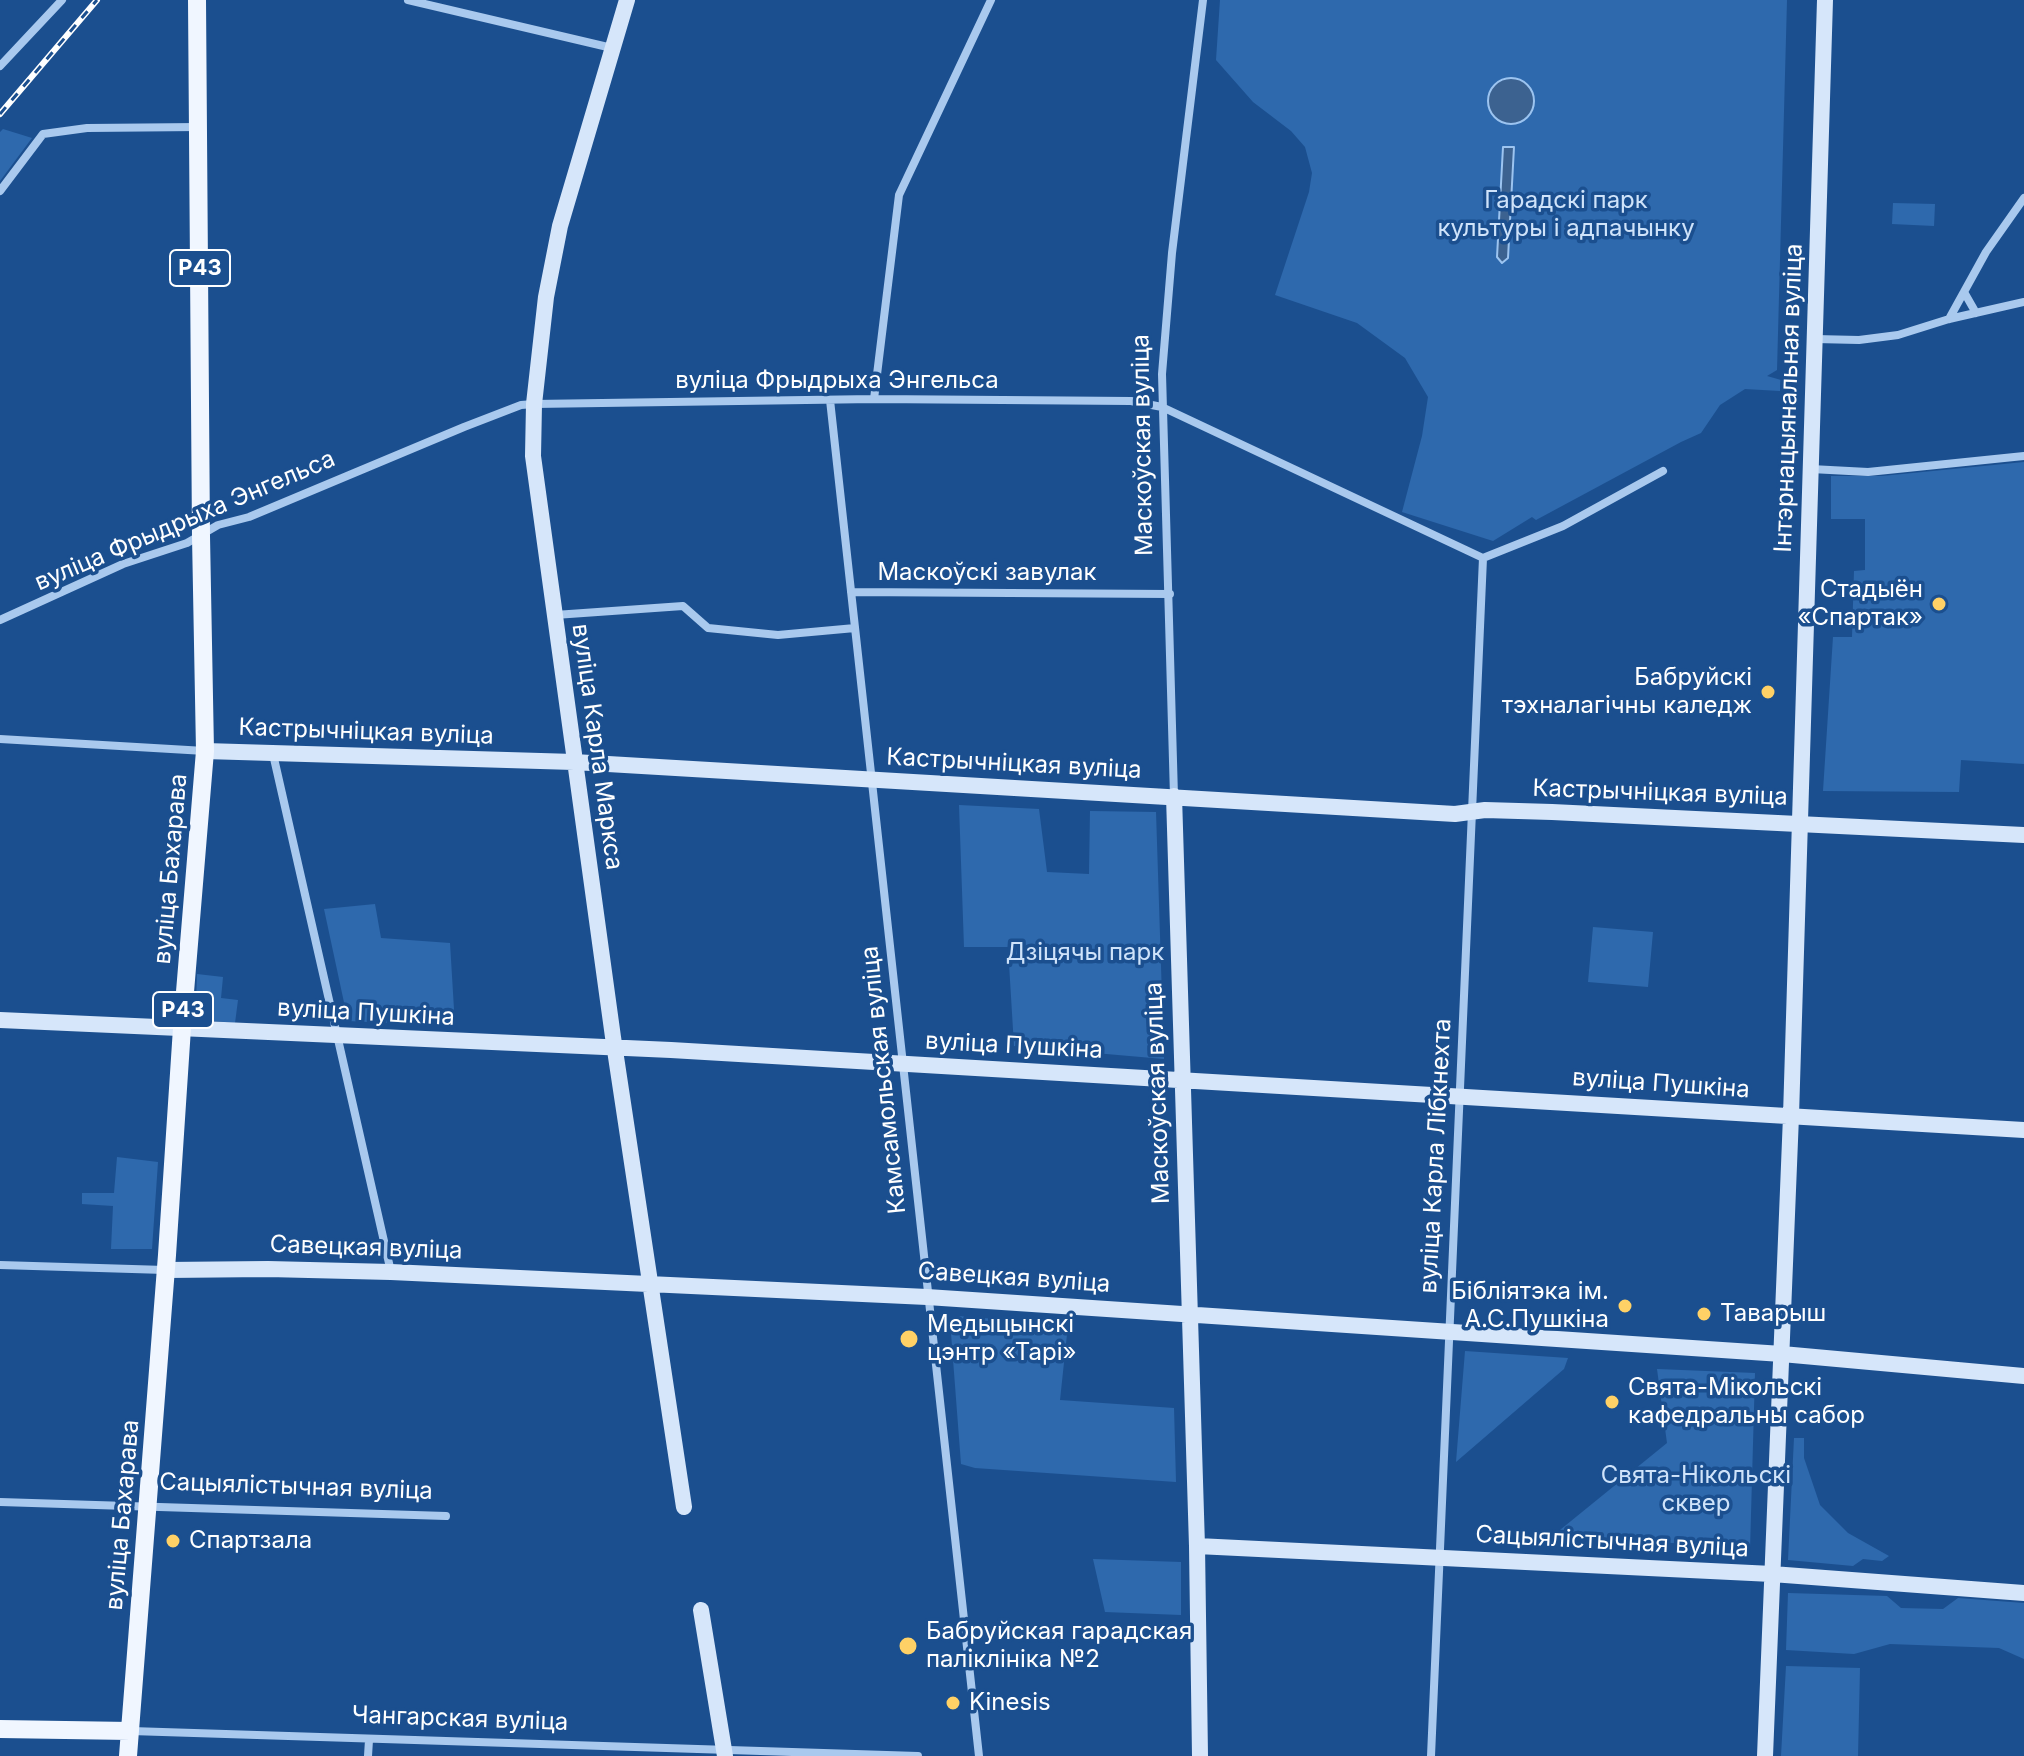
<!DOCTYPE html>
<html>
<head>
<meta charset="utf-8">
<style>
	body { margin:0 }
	canvas { display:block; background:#1b4f8f }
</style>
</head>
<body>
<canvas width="2024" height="1756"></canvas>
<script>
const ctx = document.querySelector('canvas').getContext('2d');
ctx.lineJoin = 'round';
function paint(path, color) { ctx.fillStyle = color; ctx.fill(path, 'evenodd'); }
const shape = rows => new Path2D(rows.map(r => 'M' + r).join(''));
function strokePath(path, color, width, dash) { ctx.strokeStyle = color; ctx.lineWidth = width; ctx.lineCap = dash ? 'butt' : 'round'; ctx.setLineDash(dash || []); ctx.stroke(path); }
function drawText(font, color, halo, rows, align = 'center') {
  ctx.font = font + ' Inter,sans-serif'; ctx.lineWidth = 7; ctx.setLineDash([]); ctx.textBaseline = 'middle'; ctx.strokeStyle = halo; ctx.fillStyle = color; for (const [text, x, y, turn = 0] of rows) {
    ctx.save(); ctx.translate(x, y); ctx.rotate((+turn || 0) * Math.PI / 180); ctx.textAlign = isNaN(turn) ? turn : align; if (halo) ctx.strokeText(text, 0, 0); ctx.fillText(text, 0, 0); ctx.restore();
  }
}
paint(shape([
	[1220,0,1787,0,1777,370,1767,376,1781,380,1780,391,1745,389,1720,405,1701,433,1681,442,1536,520,1532,517,1493,541,1402,512,1422,436,1428,397,1405,358,1357,323,1275,295,1309,192,1312,173,1305,147,1291,131,1253,102,1216,60],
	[3,129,32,138,0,181,0,132],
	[1893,203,1935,204,1934,226,1892,224],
	[2024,462,2024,764,1961,760,1959,792,1823,791,1833,637,1852,637,1854,571,1865,570,1865,519,1831,519,1831,476,1882,476],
	[959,805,1039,809,1047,872,1089,874,1090,811,1156,812,1164,1059,1014,1046,1008,947,964,947],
	[375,904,381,938,450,943,455,1026,348,1021,324,909],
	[1593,927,1653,932,1648,987,1588,982],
	[197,974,223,977,221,998,238,1000,235,1023,205,1020,196,1005],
	[117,1157,158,1162,152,1249,111,1249,113,1206,82,1204,82,1193,114,1193],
	[958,1316,1068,1325,1060,1400,1174,1408,1176,1482,975,1468,961,1464,950,1320],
	[1465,1351,1568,1358,1564,1369,1456,1462],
	[1657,1369,1755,1373,1750,1549,1555,1534,1667,1443],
	[1794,1438,1804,1438,1804,1458,1820,1505,1848,1533,1889,1556,1882,1561,1863,1559,1853,1566,1788,1560],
	[1093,1559,1181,1562,1181,1615,1105,1612],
	[1788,1593,1887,1596,1901,1608,1943,1609,1958,1598,2024,1603,2024,1659,1999,1648,1890,1644,1854,1654,1786,1650],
	[1786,1666,1860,1668,1858,1756,1781,1756]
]), '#2e69ad');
const water = shape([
	'1488 101a23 23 0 1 1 46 0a23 23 0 1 1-46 0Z',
	[1503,147,1514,147,1508,258,1502,263,1497,257,1503,147]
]);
paint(water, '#3c6290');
strokePath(water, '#9cc4f0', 2);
strokePath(shape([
	[408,0,612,48],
	[0,66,62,0],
	[0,191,43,134,87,128,199,127],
	[1964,292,1976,313],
	[1949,319,1986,252,2024,198],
	[1815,339,1859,340,1898,335,1949,319,2024,302],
	[874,399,899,195,991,0],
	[830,400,979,1756],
	[1811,469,1868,472,2024,456],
	[851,592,1170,594],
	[555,615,683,606,708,628,778,635,855,628],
	[0,620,123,564,187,543,218,525,249,517,464,427,521,405,534,404,874,399,1131,401,1162,407,1483,558,1563,526,1663,471],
	[0,739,205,751],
	[273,754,391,1272],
	[1174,796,1162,374,1172,253,1203,0],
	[0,1265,165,1270],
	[0,1502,446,1516],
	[131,1731,918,1756],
	[368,1756,369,1740],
	[1431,1756,1483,558]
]), '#a9c9ee', 8);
strokePath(shape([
	[627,0,560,226,546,297,534,404,533,456,613,1037,684,1507],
	[205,751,574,762,1455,814,1485,810,1552,812,2024,835],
	[1174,796,1197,1546,1200,1756],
	[0,1020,671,1050,2024,1130],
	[166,1270,268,1269,391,1272,927,1297,1782,1354,2024,1376],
	[1197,1546,1772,1574,2024,1593],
	[701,1610,725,1756],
	[1765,1756,1791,1116,1825,0]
]), '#d6e6fa', 16);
strokePath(shape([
	[0,1729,130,1731],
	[128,1756,167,1255,182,1028,205,751,201,536,197,0]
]), '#f0f6ff', 18);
const rail = shape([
	[0,114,97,0]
]);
strokePath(rail, '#fff', 6);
strokePath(rail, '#1b4f8f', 3, [9]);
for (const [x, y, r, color] of [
	[1939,604,8,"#ffd166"],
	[1768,692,8,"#ffd166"],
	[1625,1306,8,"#ffd166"],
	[1704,1314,8,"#ffd166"],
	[909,1339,10,"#ffd166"],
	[1612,1402,8,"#ffd166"],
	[173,1541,8,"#ffd166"],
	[908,1646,10,"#ffd166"],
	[953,1703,8,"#ffd166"]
]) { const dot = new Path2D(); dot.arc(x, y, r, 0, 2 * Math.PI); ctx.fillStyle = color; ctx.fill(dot); strokePath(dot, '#1b4f8f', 3); }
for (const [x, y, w] of [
	[200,268,60],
	[183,1010,60]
]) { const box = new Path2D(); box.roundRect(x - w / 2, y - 18, w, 36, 6); ctx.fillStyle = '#1b4f8f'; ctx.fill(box); strokePath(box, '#fff', 2); }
drawText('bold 22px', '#fff', null, [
	["Р43",200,268],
	["Р43",183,1010]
]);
drawText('24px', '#cfe3fa', '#1b4f8f', [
	["Гарадскі парк",1566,201],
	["культуры і адпачынку",1566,229],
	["Дзіцячы парк",1085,953],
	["Свята-Нікольскі",1696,1476],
	["сквер",1696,1504]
]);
drawText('24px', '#fff', '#1b4f8f', [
	["вуліца Фрыдрыха Энгельса",837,381],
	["Інтэрнацыянальная вуліца",1789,398,-88],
	["Маскоўская вуліца",1143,445,-91],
	["вуліца Фрыдрыха Энгельса",185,521,-23],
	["Маскоўскі завулак",987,573],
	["Кастрычніцкая вуліца",366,732,2],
	["вуліца Карла Маркса",597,747,82],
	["Кастрычніцкая вуліца",1014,764,3],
	["Кастрычніцкая вуліца",1660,793,2],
	["вуліца Бахарава",171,869,-85],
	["вуліца Пушкіна",366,1013,3],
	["вуліца Пушкіна",1014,1046,3],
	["Камсамольская вуліца",884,1080,-96],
	["вуліца Пушкіна",1661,1084,4],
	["Маскоўская вуліца",1158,1093,-92],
	["вуліца Карла Лібкнехта",1436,1156,-87],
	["Савецкая вуліца",366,1248,2],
	["Савецкая вуліца",1014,1278,4],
	["Сацыялістычная вуліца",296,1487,2],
	["вуліца Бахарава",123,1515,-85],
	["Сацыялістычная вуліца",1612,1542,3],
	["Чангарская вуліца",460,1719,2]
]);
drawText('24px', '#fff', '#1b4f8f', [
	["Стадыён",1923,590,"right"],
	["«Спартак»",1923,618,"right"],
	["Бабруйскі",1752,678,"right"],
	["тэхналагічны каледж",1752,706,"right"],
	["Бібліятэка ім.",1609,1292,"right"],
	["А.С.Пушкіна",1609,1320,"right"],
	["Таварыш",1720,1314],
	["Медыцынскі",927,1325],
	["цэнтр «Тарі»",927,1353],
	["Свята-Мікольскі",1628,1388],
	["кафедральны сабор",1628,1416],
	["Спартзала",189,1541],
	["Бабруйская гарадская",926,1632],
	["паліклініка №2",926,1660],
	["Kinesis",969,1703]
], 'left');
</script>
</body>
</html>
